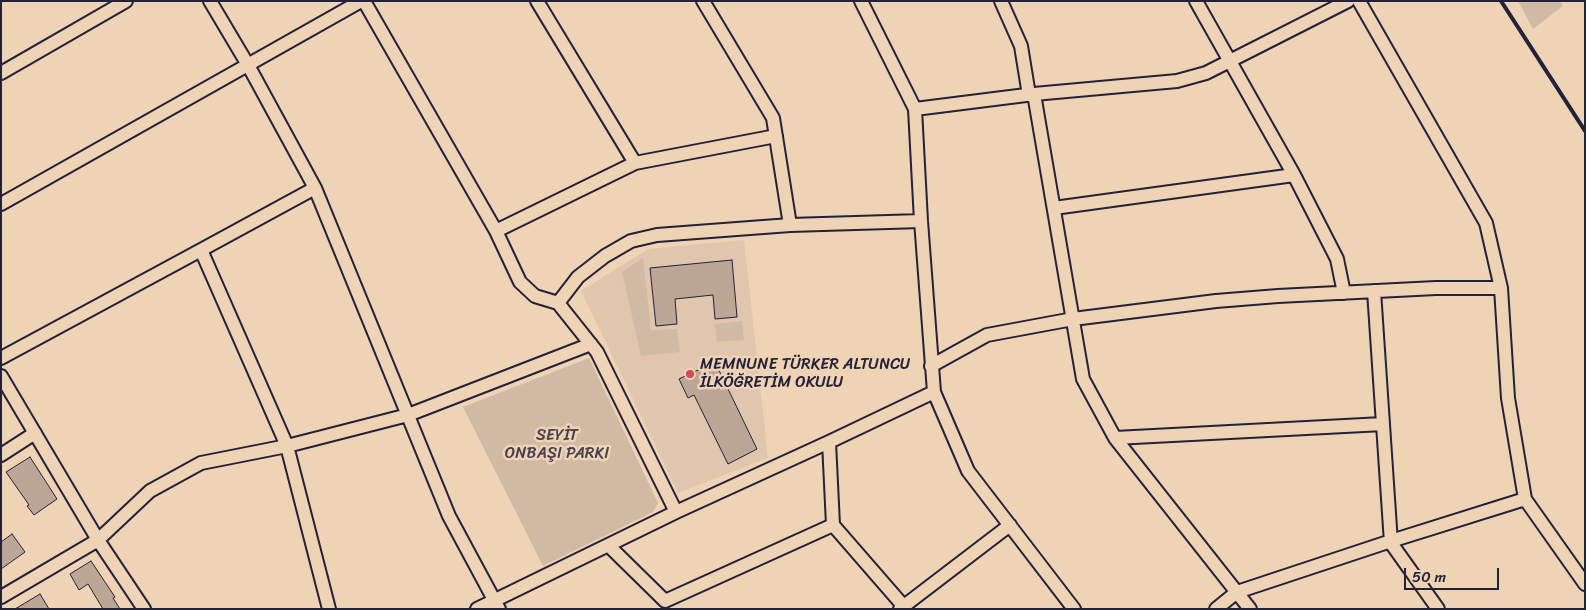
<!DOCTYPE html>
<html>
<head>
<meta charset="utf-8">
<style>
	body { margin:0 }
	#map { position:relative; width:1586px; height:610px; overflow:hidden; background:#efd3b5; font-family:Sriracha,sans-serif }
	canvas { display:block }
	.frame { position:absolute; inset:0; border:2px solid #22223b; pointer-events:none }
	.scale { position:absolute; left:1404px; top:568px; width:95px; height:22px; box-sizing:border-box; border:2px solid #22223b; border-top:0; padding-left:6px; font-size:15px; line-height:18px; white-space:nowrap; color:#22223b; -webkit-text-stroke:4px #efd3b5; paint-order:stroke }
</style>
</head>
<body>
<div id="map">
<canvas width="1586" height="610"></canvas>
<div class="frame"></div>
<div class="scale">50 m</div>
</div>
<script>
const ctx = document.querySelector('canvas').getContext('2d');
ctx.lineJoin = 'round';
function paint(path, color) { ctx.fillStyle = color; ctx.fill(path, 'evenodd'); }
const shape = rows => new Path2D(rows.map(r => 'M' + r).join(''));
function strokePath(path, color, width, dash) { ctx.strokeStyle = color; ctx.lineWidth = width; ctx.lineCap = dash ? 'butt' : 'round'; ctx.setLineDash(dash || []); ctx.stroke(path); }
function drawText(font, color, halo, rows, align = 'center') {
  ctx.font = font + ' Sriracha,sans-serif'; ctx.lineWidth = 5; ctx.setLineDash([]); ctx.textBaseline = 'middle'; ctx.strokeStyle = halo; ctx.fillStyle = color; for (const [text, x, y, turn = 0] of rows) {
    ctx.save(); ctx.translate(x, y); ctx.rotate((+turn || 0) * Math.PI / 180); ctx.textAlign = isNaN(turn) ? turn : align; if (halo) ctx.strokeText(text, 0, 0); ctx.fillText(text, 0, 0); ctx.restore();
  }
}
paint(shape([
	[744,240,768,458,678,493,581,291,648,249]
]), '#e0c6ac');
paint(shape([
	[1518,1,1560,1,1563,6,1533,29],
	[643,258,651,330,677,329,680,352,641,356,622,272],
	[742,321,744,340,717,342,715,324],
	[589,358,658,503,653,512,543,566,463,407]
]), '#d1baa4');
const building = shape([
	[732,260,737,317,715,319,713,295,675,299,677,324,656,326,650,268,732,260],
	[715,362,757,449,728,464,694,395,688,398,679,379,715,362],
	[30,457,57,499,34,515,27,506,29,505,6,472,30,457],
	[12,534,25,552,1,569,1,542,12,534],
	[91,561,115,597,113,598,120,609,103,609,88,584,79,590,70,574,91,561],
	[40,594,49,609,15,609,40,594]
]);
paint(building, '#bca797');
strokePath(building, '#22223b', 1);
const minor = shape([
	[210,1,248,65,315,188,449,516,499,609],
	[364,1,496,231,635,163,776,136],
	[537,1,635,163],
	[703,1,773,118,790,225,921,221],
	[861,1,915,109,921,221,934,392,968,471,1074,609],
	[1001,1,1021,46,1029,95],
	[1196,1,1294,175,1337,259,1344,293],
	[1359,1,1486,223,1501,288,1508,398,1525,499,1585,584],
	[1,73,126,1],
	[1034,94,1083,379,1115,438,1383,424],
	[915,109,1034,94,1177,81,1206,73,1348,1],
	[315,188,201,250,287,446,329,609],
	[1,204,361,1],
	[1054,208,1294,175],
	[496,231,520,282,535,296,558,303,597,352,676,512],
	[1374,291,1391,543,1438,609],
	[558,303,578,277,605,256,631,241,657,235,790,225],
	[1,358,201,250],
	[931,366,987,335,1073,319,1216,301,1278,296,1436,288,1501,288],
	[1,376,98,540,144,609],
	[1115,438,1250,609],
	[829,442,833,525,906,609],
	[1,455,35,433],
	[608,545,665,601,833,525],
	[1,597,98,540,150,491,201,463,287,446,408,415,591,344],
	[477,609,676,512,829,442,934,392],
	[900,609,1010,525],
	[1216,609,1237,592,1391,541,1525,499]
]);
strokePath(minor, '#22223b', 16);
strokePath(minor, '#efd3b5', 12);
strokePath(shape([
	[1501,1,1585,131]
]), '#22223b', 4);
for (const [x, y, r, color] of [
	[690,374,5,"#d1495b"]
]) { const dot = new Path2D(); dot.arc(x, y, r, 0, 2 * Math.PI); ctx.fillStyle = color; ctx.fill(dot); strokePath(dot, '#efd3b5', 2); }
drawText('16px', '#22223b', '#efd3b5', [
	["MEMNUNE TÜRKER ALTUNCU",700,365],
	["İLKÖĞRETİM OKULU",700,383]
], 'left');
drawText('16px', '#454050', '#efd3b5', [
	["SEYİT",557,436],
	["ONBAŞI PARKI",557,454]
]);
</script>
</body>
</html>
